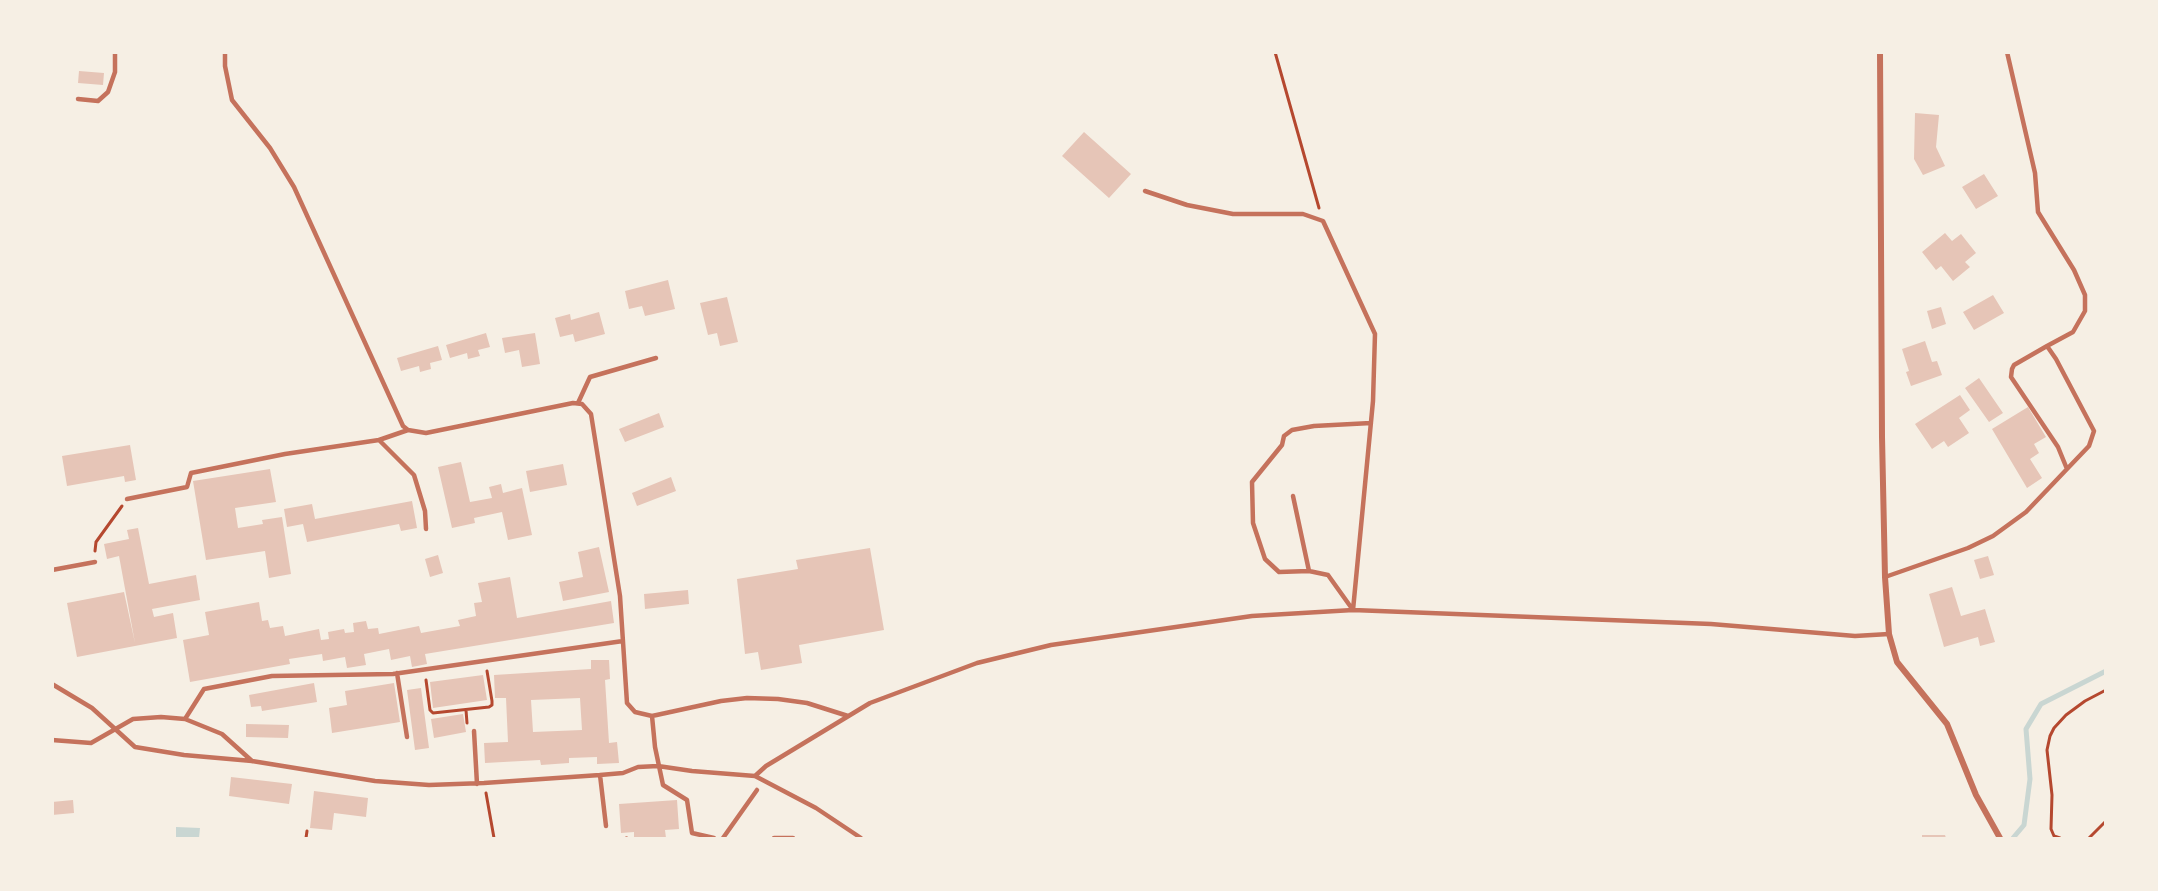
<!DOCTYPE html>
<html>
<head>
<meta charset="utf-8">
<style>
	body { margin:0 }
	#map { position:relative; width:2158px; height:891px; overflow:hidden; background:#f6efe4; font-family:Roboto,sans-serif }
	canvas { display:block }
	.frame { position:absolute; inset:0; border:54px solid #f6efe4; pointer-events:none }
</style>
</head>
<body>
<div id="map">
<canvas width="2158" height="891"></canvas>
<div class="frame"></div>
</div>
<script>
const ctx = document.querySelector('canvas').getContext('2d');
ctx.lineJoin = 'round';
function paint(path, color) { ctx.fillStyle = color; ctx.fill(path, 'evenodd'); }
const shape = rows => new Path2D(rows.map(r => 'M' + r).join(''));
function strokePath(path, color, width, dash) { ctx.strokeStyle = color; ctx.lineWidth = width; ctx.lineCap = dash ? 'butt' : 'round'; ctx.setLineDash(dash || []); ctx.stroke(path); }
paint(shape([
	[176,827,200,828,199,838,176,838]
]), '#c9d6d2');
strokePath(shape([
	[2013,838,2024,825,2030,779,2026,729,2041,704,2106,671]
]), '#c9d6d2', 5);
paint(shape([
	[79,71,104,73,103,85,78,83],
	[1915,113,1939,115,1936,147,1945,166,1923,175,1914,159],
	[1084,132,1131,174,1109,198,1062,156],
	[1984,174,1998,196,1976,209,1962,187],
	[1945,233,1952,241,1961,234,1976,253,1965,262,1970,267,1953,281,1941,266,1936,270,1922,252],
	[668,280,675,309,645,316,642,306,629,309,625,291],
	[1993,295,2004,313,1974,330,1963,312],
	[727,297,738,342,720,346,717,333,708,335,700,303],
	[1941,307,1946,324,1932,329,1927,311],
	[599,312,605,334,575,342,573,334,560,337,555,318,570,314,571,320],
	[486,333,490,347,478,350,480,356,468,359,467,353,450,358,446,345],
	[535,333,540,364,522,367,519,350,505,353,502,338],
	[1925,341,1932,362,1937,361,1942,375,1911,386,1906,372,1909,371,1902,349],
	[438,346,442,360,430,363,431,369,420,372,419,366,401,371,397,358],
	[1979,378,2003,413,1989,422,1965,388],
	[1960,395,1970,410,1959,418,1969,433,1948,447,1944,441,1932,449,1915,424],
	[2028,407,2046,437,2034,444,2039,453,2030,459,2042,478,2027,488,1992,429],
	[659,413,664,427,625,442,619,429],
	[130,445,136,480,125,482,124,476,67,486,62,456],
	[461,462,470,502,492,498,489,487,501,484,503,493,522,488,532,535,508,540,502,512,474,518,475,523,452,528,438,467],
	[563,464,567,485,530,492,526,471],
	[270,469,276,502,235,508,238,528,263,524,262,520,282,517,291,574,269,578,265,551,206,560,193,481],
	[671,477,676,491,637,506,632,493],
	[412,501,417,528,401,531,399,524,307,542,303,524,287,527,284,509,312,504,315,519],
	[138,528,149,584,196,575,200,600,152,609,154,617,173,613,177,638,77,657,67,603,124,592,135,643,119,556,107,559,104,544,129,539,127,530],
	[599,547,609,592,563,601,559,582,583,577,578,552],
	[870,548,884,630,799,645,802,663,761,670,758,652,745,654,737,579,798,569,796,560],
	[438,555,443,573,430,577,425,559],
	[1988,556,1994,575,1980,579,1974,560],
	[510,577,517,618,611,601,614,623,425,654,427,664,412,667,410,656,391,660,389,649,364,654,366,665,347,668,345,657,323,661,322,654,289,659,290,664,190,682,183,640,209,635,205,612,259,602,262,621,268,620,270,628,283,626,285,636,319,629,321,640,329,639,328,632,344,629,345,633,354,632,353,623,366,621,368,629,378,628,379,634,419,626,421,633,460,626,458,620,476,616,474,603,482,602,478,583],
	[1952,587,1961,616,1985,609,1995,642,1980,646,1978,637,1944,647,1929,594],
	[688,590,689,604,645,609,644,594],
	[591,660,609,660,610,679,605,680,609,743,617,742,619,763,597,764,597,757,569,758,569,763,541,765,540,760,485,763,484,743,508,742,506,698,495,698,494,675,591,669],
	[580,698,582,730,533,732,531,700],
	[483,675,487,700,433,708,430,682],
	[314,683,317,702,262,711,261,706,251,707,249,695],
	[394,683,400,722,332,733,329,708,347,705,345,691],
	[421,688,429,748,415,750,407,690],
	[463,714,466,732,434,738,431,719],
	[246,724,289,725,288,738,246,737],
	[231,777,292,784,289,804,229,796],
	[314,791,368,798,366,817,334,813,332,830,310,828],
	[73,800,74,813,52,815,52,802],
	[677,800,679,829,665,830,666,838,634,838,634,832,621,833,619,804],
	[1922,835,1945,835,1946,838,1922,838]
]), '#e6c5b7');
strokePath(shape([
	[1275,52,1319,208],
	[95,551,96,542,122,506],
	[426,680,430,710,433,713,489,707,492,705,492,701,487,671],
	[466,710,467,723],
	[486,793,494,838],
	[306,838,307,831],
	[626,838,627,838],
	[2060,838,2054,836,2051,829,2052,795,2047,750,2050,736,2054,728,2066,715,2085,701,2106,690],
	[2089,838,2106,821]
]), '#b5482f', 3);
strokePath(shape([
	[225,52,225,66,232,100,270,148,294,187,403,426,408,430,426,433,573,403,582,404,591,414,620,596,627,703,635,712,652,716,721,701,747,698,778,699,807,703,848,716],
	[2007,52,2035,173,2038,212,2074,270,2085,295,2085,311,2073,332,2047,346,2014,365,2012,369,2011,377,2058,447,2067,469,2089,446,2094,431,2056,359,2047,346],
	[78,99,98,101,108,92,115,72,115,52],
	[1145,191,1187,205,1233,214,1303,214,1323,221,1375,334,1373,401,1353,610],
	[578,403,590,377,656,358],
	[379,440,414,475,425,511,426,529],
	[1293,496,1309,571],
	[127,499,187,487,191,473,285,454,379,440,408,430],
	[52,570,95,562],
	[1885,577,1968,548,1993,536,2026,512,2067,469],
	[1353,610,1328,575,1309,571,1279,572,1265,559,1253,523,1252,482,1282,445,1284,436,1292,430,1314,426,1371,423],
	[397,673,407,737],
	[52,684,92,708,135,747,184,755,252,761,375,781,429,785,484,783,600,775,623,773,638,767,658,766,692,771,755,776,816,808,861,838],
	[652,716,655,747,663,785,687,800,692,833,714,838],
	[185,719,204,689,272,676,393,674,623,641],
	[474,731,477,784],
	[52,740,91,743,133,719,161,717,185,719,222,734,252,761],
	[600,775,606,826],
	[755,776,766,766,870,703,977,663,1051,645,1252,616,1353,610,1711,624,1855,636,1889,634],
	[723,838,757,790],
	[774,838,793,838]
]), '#c5725c', 4.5);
strokePath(shape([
	[1880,52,1882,437,1885,577,1889,634,1897,662,1947,724,1976,795,2000,838]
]), '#c5725c', 6);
</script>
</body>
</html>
